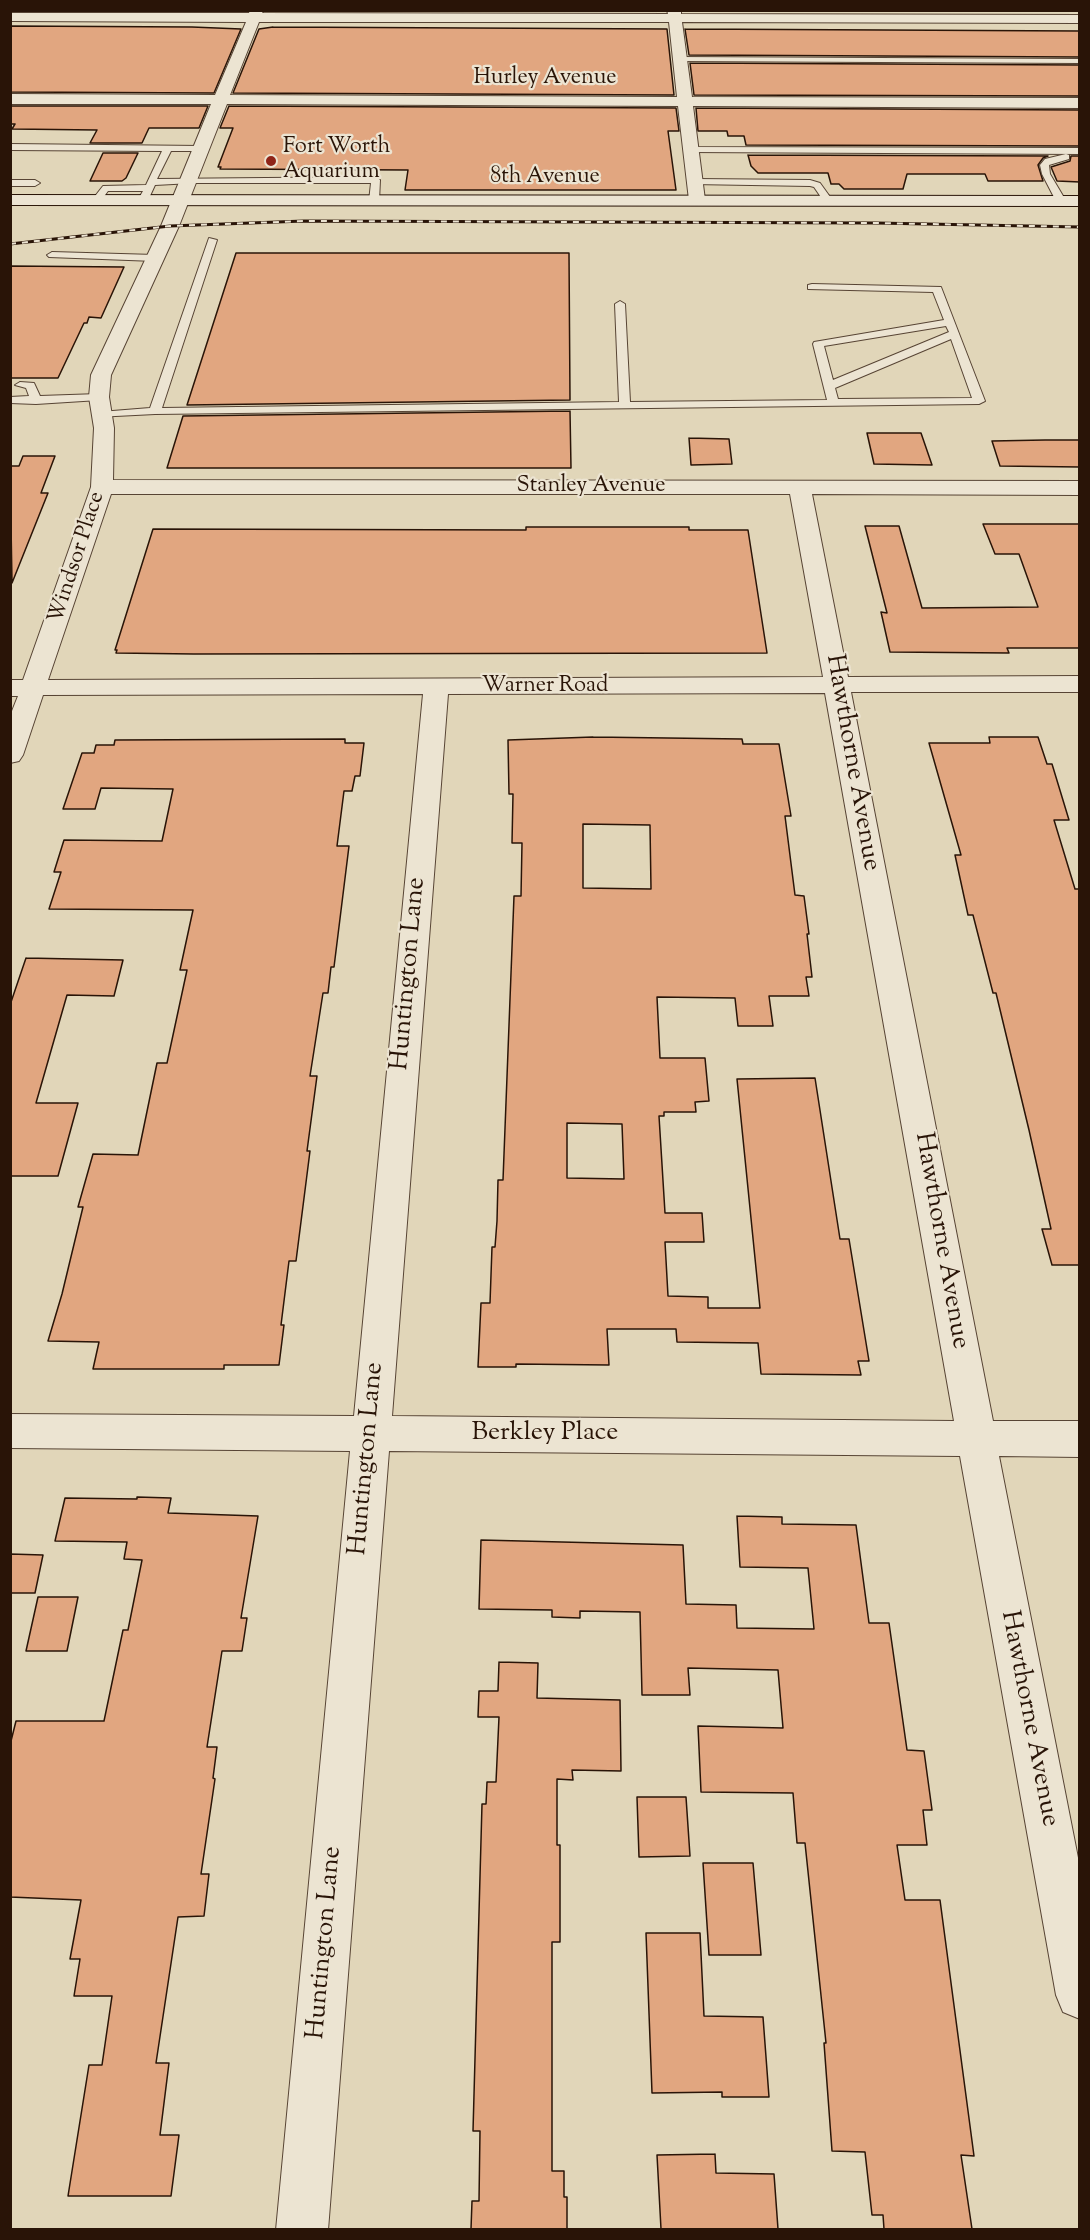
<!DOCTYPE html>
<html>
<head>
<meta charset="utf-8">
<style>
	body { margin:0 }
	#map { position:relative; width:1090px; height:2240px; overflow:hidden; background:#e1d6b9; font-family:"Sorts Mill Goudy",serif }
	canvas { display:block }
	.frame { position:absolute; inset:0; border:12px solid #291407; pointer-events:none }
</style>
</head>
<body>
<div id="map">
<canvas width="1090" height="2240"></canvas>
<div class="frame"></div>
</div>
<script>
const ctx = document.querySelector('canvas').getContext('2d');
ctx.lineJoin = 'round';
function paint(path, color) { ctx.fillStyle = color; ctx.fill(path, 'evenodd'); }
const shape = rows => new Path2D(rows.map(r => 'M' + r).join(''));
function strokePath(path, color, width, dash) { ctx.strokeStyle = color; ctx.lineWidth = width; ctx.lineCap = dash ? 'butt' : 'round'; ctx.setLineDash(dash || []); ctx.stroke(path); }
function drawText(font, color, halo, rows, align = 'center') {
  ctx.font = font + ' "Sorts Mill Goudy",serif'; ctx.lineWidth = 4.5; ctx.setLineDash([]); ctx.textBaseline = 'middle'; ctx.strokeStyle = halo; ctx.fillStyle = color; for (const [text, x, y, turn = 0] of rows) {
    ctx.save(); ctx.translate(x, y); ctx.rotate((+turn || 0) * Math.PI / 180); ctx.textAlign = isNaN(turn) ? turn : align; if (halo) ctx.strokeText(text, 0, 0); ctx.fillText(text, 0, 0); ctx.restore();
  }
}
const building = shape([
	[10,26,192,27,241,29,214,93,10,92,10,26],
	[273,27,667,29,674,95,233,93,259,29,273,27],
	[685,29,1080,31,1080,57,689,55,685,29],
	[690,63,1080,65,1080,96,694,95,690,63],
	[10,106,208,106,199,128,149,128,142,143,90,143,97,130,12,129,15,124,10,124,10,106],
	[229,106,676,108,679,131,668,131,676,190,405,190,408,170,220,169,221,167,218,167,233,128,220,128,229,106],
	[696,108,1080,110,1080,146,746,145,744,136,728,136,727,131,698,131,696,108],
	[103,153,138,153,126,178,122,181,90,181,103,153],
	[748,155,1048,156,1043,158,1038,165,1043,181,988,181,985,174,907,174,903,189,844,189,839,184,831,184,828,173,758,173,751,166,748,155],
	[1071,156,1080,156,1080,182,1057,181,1051,167,1070,161,1071,156],
	[236,253,569,253,570,400,187,405,236,253],
	[10,266,124,267,101,318,89,317,87,323,84,323,58,378,10,378,10,266],
	[570,411,571,468,167,468,183,416,570,411],
	[867,433,921,433,932,465,874,464,867,433],
	[689,438,729,439,732,464,691,465,689,438],
	[1045,440,1080,440,1080,467,1000,466,992,441,1045,440],
	[23,456,55,456,41,493,48,493,12,583,10,466,19,466,23,456],
	[983,524,1080,524,1080,648,1007,648,1009,653,890,652,881,612,887,613,865,526,899,526,922,608,1038,607,1019,554,995,554,983,524],
	[526,527,689,527,689,530,748,530,767,653,194,654,116,653,117,650,115,650,153,529,526,530,526,527],
	[593,737,742,739,743,744,779,744,791,816,785,816,795,895,804,896,809,934,807,934,812,977,806,977,809,996,769,996,773,1026,738,1026,735,998,657,997,660,1058,705,1058,709,1101,695,1102,696,1112,664,1112,664,1116,659,1116,665,1213,702,1213,704,1242,665,1242,668,1296,708,1297,708,1308,760,1308,737,1079,815,1078,840,1239,849,1239,869,1361,858,1361,861,1375,761,1374,758,1343,677,1342,676,1329,607,1329,609,1365,516,1364,516,1367,478,1367,481,1303,490,1303,492,1247,495,1247,497,1221,498,1180,503,1180,514,896,521,896,522,843,512,843,513,794,509,794,508,740,593,737],
	[583,824,650,825,651,889,583,888,583,824],
	[567,1123,622,1124,624,1179,567,1178,567,1123],
	[989,737,1038,737,1047,764,1052,764,1069,820,1054,820,1075,889,1080,889,1080,1265,1052,1265,1042,1229,1051,1229,1029,1130,996,993,993,993,973,915,968,915,955,855,961,855,929,743,990,743,989,737],
	[345,739,345,743,364,743,360,776,355,776,352,791,344,791,337,846,349,846,334,967,331,967,328,993,323,993,310,1076,317,1076,307,1151,310,1151,296,1261,289,1261,281,1325,284,1325,279,1365,224,1365,224,1369,93,1369,99,1342,48,1341,62,1294,83,1207,78,1207,93,1154,138,1155,157,1063,167,1063,187,970,180,970,193,910,49,909,61,872,54,872,64,840,162,841,173,789,101,788,95,809,63,809,82,753,94,753,96,745,114,745,115,740,345,739],
	[26,958,123,960,114,996,67,995,36,1103,78,1103,58,1176,10,1176,10,1005,26,958],
	[137,1497,171,1498,168,1513,258,1516,241,1618,247,1618,242,1651,222,1651,207,1747,217,1747,213,1778,215,1779,201,1874,209,1874,204,1916,178,1917,156,2063,169,2063,160,2135,179,2135,171,2196,68,2196,89,2065,102,2065,112,1996,74,1996,80,1959,70,1959,81,1900,10,1897,10,1745,16,1721,104,1721,123,1630,128,1630,142,1560,124,1559,127,1542,55,1541,65,1498,137,1499,137,1497],
	[737,1516,782,1517,782,1524,856,1525,869,1623,889,1623,907,1750,924,1751,932,1810,923,1810,927,1845,897,1845,905,1900,940,1900,974,2156,961,2155,972,2229,884,2229,883,2215,872,2215,865,2152,832,2151,824,2043,826,2043,805,1843,797,1843,793,1793,701,1792,698,1726,783,1728,778,1670,688,1668,690,1695,642,1695,640,1612,580,1611,580,1618,552,1617,552,1610,479,1609,481,1540,683,1545,686,1604,736,1605,737,1628,814,1629,808,1568,740,1567,737,1516],
	[10,1554,43,1555,35,1593,10,1593,10,1554],
	[38,1597,78,1597,67,1651,26,1651,38,1597],
	[499,1662,538,1663,537,1698,620,1700,621,1771,572,1770,573,1780,557,1779,557,1845,560,1845,560,1942,552,1942,552,2171,564,2171,564,2197,567,2197,567,2229,471,2229,472,2201,479,2201,480,2131,473,2131,482,1804,486,1804,487,1782,496,1782,499,1717,478,1717,479,1691,498,1691,499,1662],
	[637,1797,686,1797,690,1856,639,1857,637,1797],
	[703,1863,753,1863,761,1955,709,1955,703,1863],
	[646,1933,700,1933,704,2016,763,2017,769,2097,722,2097,722,2092,652,2093,646,1933],
	[715,2154,716,2173,774,2174,778,2229,661,2229,657,2155,715,2154]
]);
paint(building, '#e1a680');
strokePath(building, '#291407', 1.5);
const service = shape([
	[679,57,1080,59,1080,63,676,61,676,57,679,57],
	[10,144,201,146,205,149,204,151,171,151,157,179,376,177,380,180,379,201,374,204,369,201,371,183,192,183,155,185,149,198,144,201,139,198,143,191,108,191,100,202,97,203,92,200,103,186,146,185,162,151,10,150,10,144],
	[691,147,1080,148,1080,154,688,152,688,148,691,147],
	[1066,154,1069,155,1069,159,1049,165,1050,174,1066,201,1061,204,1056,201,1042,174,1040,165,1045,159,1066,154],
	[695,179,810,180,820,183,833,201,825,203,814,187,810,186,692,184,691,182,695,179],
	[10,180,35,180,40,183,35,186,10,186,10,180],
	[209,238,217,240,162,408,619,402,615,304,620,301,625,304,630,402,827,400,813,344,814,342,944,320,933,292,808,289,808,285,812,284,941,287,985,401,979,404,155,414,96,417,94,415,100,412,150,408,209,238],
	[946,326,949,332,833,380,824,346,946,326],
	[951,339,972,398,838,399,835,388,951,339],
	[52,252,155,255,160,258,155,261,49,257,47,255,52,252],
	[20,382,34,383,40,396,99,394,105,397,99,400,36,404,10,403,10,397,29,396,26,388,15,385,20,382]
]);
const minor = shape([
	[250,10,264,10,262,13,668,14,667,10,681,10,681,14,1080,15,1080,23,682,22,692,97,1080,98,1080,108,693,106,705,200,697,205,689,200,678,106,227,104,179,226,111,375,109,397,114,428,113,480,1080,481,1080,495,812,494,848,677,1080,676,1080,692,851,692,993,1421,1080,1421,1080,1457,999,1456,1080,1868,1080,2019,1063,2012,1056,1995,960,1456,389,1451,328,2230,276,2230,350,1451,10,1448,10,1414,354,1416,423,694,43,695,23,755,19,761,10,763,10,716,18,696,10,696,10,680,23,680,91,487,94,428,89,397,91,375,161,226,211,104,10,104,10,94,215,95,246,22,10,21,10,13,249,13,250,10],
	[259,22,669,22,677,97,230,95,259,22],
	[111,494,790,494,823,677,48,680,111,494],
	[825,693,954,1421,392,1416,448,694,825,693]
]);
const secondary = shape([
	[10,195,1080,196,1080,206,10,205,10,195]
]);
strokePath(service, '#574434', 2);
strokePath(minor, '#574434', 2);
strokePath(secondary, '#291407', 2);
paint(service, '#ece4d2');
paint(minor, '#ece4d2');
paint(secondary, '#ece4d2');
const rail = shape([
	[10,244,170,226,304,221,876,223,1080,227]
]);
strokePath(rail, '#291407', 3);
strokePath(rail, '#ece4d2', 2, [6]);
for (const [x, y, r, color] of [
	[271,161,6,"#8f2418"]
]) { const dot = new Path2D(); dot.arc(x, y, r, 0, 2 * Math.PI); ctx.fillStyle = color; ctx.fill(dot); strokePath(dot, '#ece4d2', 2); }
drawText('22px', '#291407', '#ece4d2', [
	["Hurley Avenue",545,79],
	["8th Avenue",545,178],
	["Stanley Avenue",591,487],
	["Windsor Place",78,558,-72],
	["Warner Road",545,687]
]);
drawText('22px', '#291407', '#ece4d2', [
	["Fort Worth",283,148],
	["Aquarium",283,173]
], 'left');
drawText('26px', '#291407', '#ece4d2', [
	["Hawthorne Avenue",851,763,80],
	["Huntington Lane",410,974,-85],
	["Hawthorne Avenue",940,1241,80],
	["Berkley Place",545,1435],
	["Huntington Lane",368,1459,-85],
	["Hawthorne Avenue",1028,1719,79],
	["Huntington Lane",326,1943,-85]
]);
</script>
</body>
</html>
